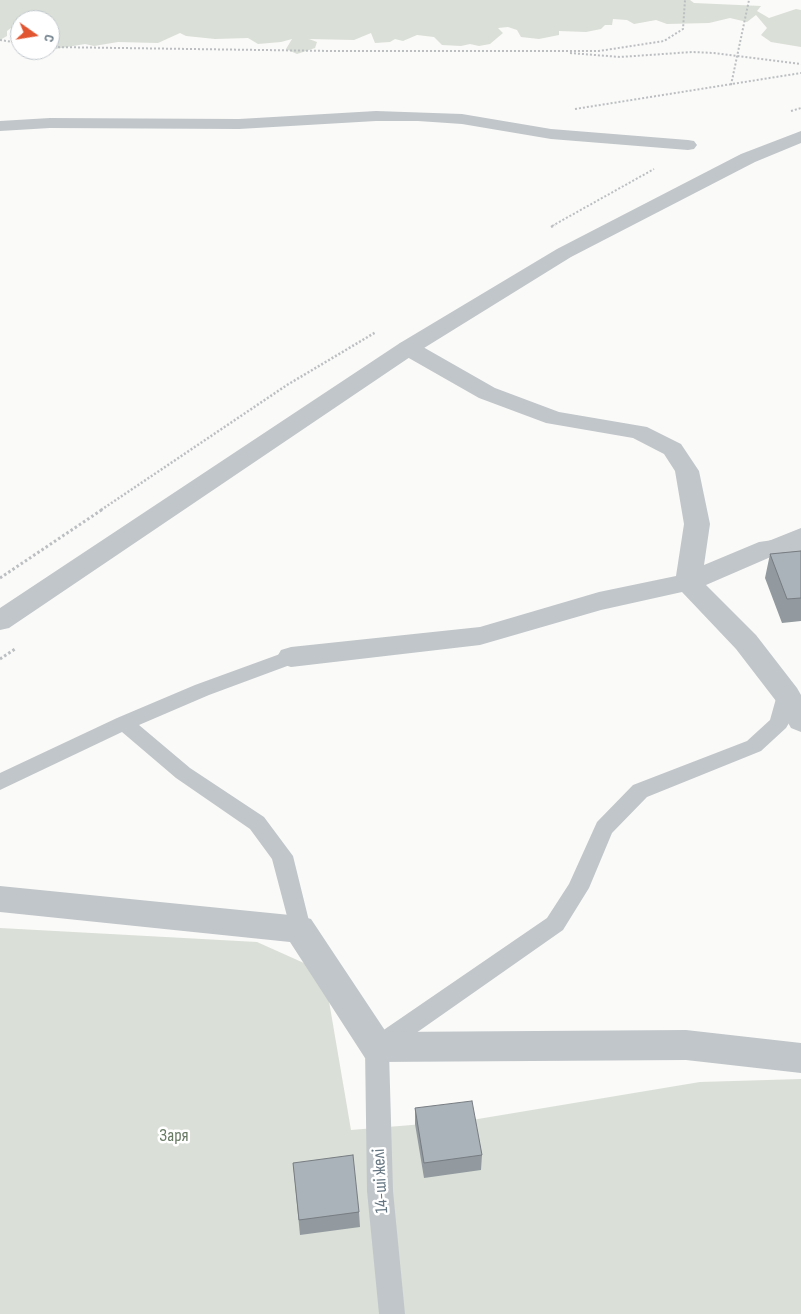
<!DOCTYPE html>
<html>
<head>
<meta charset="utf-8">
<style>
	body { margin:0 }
	#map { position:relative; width:801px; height:1314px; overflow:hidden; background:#fafaf8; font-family:"Sofia Sans Condensed",sans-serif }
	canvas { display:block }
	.north { position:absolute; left:10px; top:10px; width:50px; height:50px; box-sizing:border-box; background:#fff; border:1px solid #c1c8cd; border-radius:50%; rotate:103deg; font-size:14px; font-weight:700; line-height:20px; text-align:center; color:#657682 }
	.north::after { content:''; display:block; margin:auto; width:18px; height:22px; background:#e15531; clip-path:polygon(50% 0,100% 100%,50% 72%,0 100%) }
</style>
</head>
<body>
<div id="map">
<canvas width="801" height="1314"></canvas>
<div class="north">С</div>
</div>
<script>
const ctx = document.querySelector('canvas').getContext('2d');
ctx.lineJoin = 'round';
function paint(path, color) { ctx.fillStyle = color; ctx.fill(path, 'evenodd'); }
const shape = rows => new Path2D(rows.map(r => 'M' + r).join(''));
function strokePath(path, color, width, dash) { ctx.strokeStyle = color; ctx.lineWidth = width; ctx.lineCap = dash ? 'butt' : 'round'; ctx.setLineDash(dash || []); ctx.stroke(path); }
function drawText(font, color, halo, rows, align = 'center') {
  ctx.font = font + ' "Sofia Sans Condensed",sans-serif'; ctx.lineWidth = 5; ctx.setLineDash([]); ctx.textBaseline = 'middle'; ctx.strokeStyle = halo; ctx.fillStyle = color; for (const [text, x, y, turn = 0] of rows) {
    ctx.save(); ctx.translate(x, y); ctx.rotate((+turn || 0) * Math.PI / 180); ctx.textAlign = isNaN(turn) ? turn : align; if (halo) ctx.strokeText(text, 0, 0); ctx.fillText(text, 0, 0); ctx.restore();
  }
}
paint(shape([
	[0,0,690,0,694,3,761,6,757,11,769,18,796,9,801,10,801,47,771,42,761,35,767,28,756,15,747,22,730,18,709,23,667,24,656,20,634,24,627,20,613,19,612,25,605,25,601,29,586,32,559,31,559,35,539,39,521,37,517,30,508,27,498,28,503,33,490,44,479,46,470,44,461,46,442,45,434,37,417,35,403,41,395,39,390,42,375,43,371,33,354,40,309,39,317,42,315,48,297,54,286,49,292,39,281,42,258,44,248,38,215,39,186,36,180,33,158,43,118,42,94,46,85,44,55,49,50,47,50,20,20,20,20,28,11,28,7,31,7,36,0,40],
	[0,928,257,942,324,972,351,1130,472,1120,700,1082,801,1079,801,1314,0,1314]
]), '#dadfd7');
strokePath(shape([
	[0,40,20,43],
	[50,47,332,51,599,51,664,41,683,29,685,0],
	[570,53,620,57,692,52,714,53,801,64],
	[731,85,749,0],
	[575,109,801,73],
	[791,111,801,108],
	[552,226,654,169]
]), '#bbbfc2', 2, [2, 2]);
strokePath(shape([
	[551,227,555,225],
	[101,510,287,385,376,332]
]), '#bbbfc2', 2.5, [2, 2]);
strokePath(shape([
	[0,578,103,509],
	[0,659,15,649]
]), '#bbbfc2', 3, [2.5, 2.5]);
paint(shape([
	[801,528,801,541,772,552,766,550,763,546,766,542,801,528],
	[291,650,298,652,300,657,298,662,209,695,139,725,190,768,264,817,293,856,311,929,308,935,300,938,292,935,272,859,250,829,176,778,122,732,0,790,0,773,117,718,195,685,291,650],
	[787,688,794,690,797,695,789,723,786,728,761,751,647,797,612,833,589,888,563,930,389,1052,393,1191,405,1314,379,1314,367,1191,365,1047,369,1040,547,918,569,884,597,822,633,785,747,741,770,720,777,695,780,690,787,688]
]), '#c1c6ca');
paint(shape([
	[376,111,462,114,551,129,688,140,694,141,697,145,694,149,688,150,551,139,462,124,418,121,376,121,239,129,50,128,0,131,0,121,50,118,239,119,376,111],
	[408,341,416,343,495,388,559,412,647,427,681,444,699,471,710,524,704,565,759,542,801,536,801,552,773,556,706,585,756,635,797,688,801,695,801,732,791,728,776,701,736,649,682,592,601,610,480,645,291,667,281,664,277,657,281,650,291,647,480,627,599,592,676,576,684,524,675,471,664,454,633,438,546,423,479,398,400,353,397,348,400,343,408,341],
	[0,886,300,916,311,919,386,1032,686,1030,801,1043,801,1073,686,1060,377,1062,365,1058,290,942,0,912,0,886]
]), '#c1c6ca');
paint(shape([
	[801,131,801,143,755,162,571,257,416,353,9,628,0,630,0,608,400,343,557,249,741,154,801,131]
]), '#c1c6ca');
paint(shape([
	[801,551,801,621,782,623,765,578,770,554],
	[415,1108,482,1155,481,1170,424,1178,415,1124],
	[293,1163,359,1212,360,1227,300,1235]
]), '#929a9f');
const building = shape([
	[801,551,801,598,787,599,770,554,801,551],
	[472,1101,482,1155,424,1163,415,1108,472,1101],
	[353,1155,359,1212,299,1220,293,1163,353,1155]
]);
paint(building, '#aab3b9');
strokePath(building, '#777d82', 1);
drawText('18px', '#687a64', '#fff', [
	["Заря",174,1136]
]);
drawText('18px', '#657682', '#fff', [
	["14-ші желі",381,1181,-93]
]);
</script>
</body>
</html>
